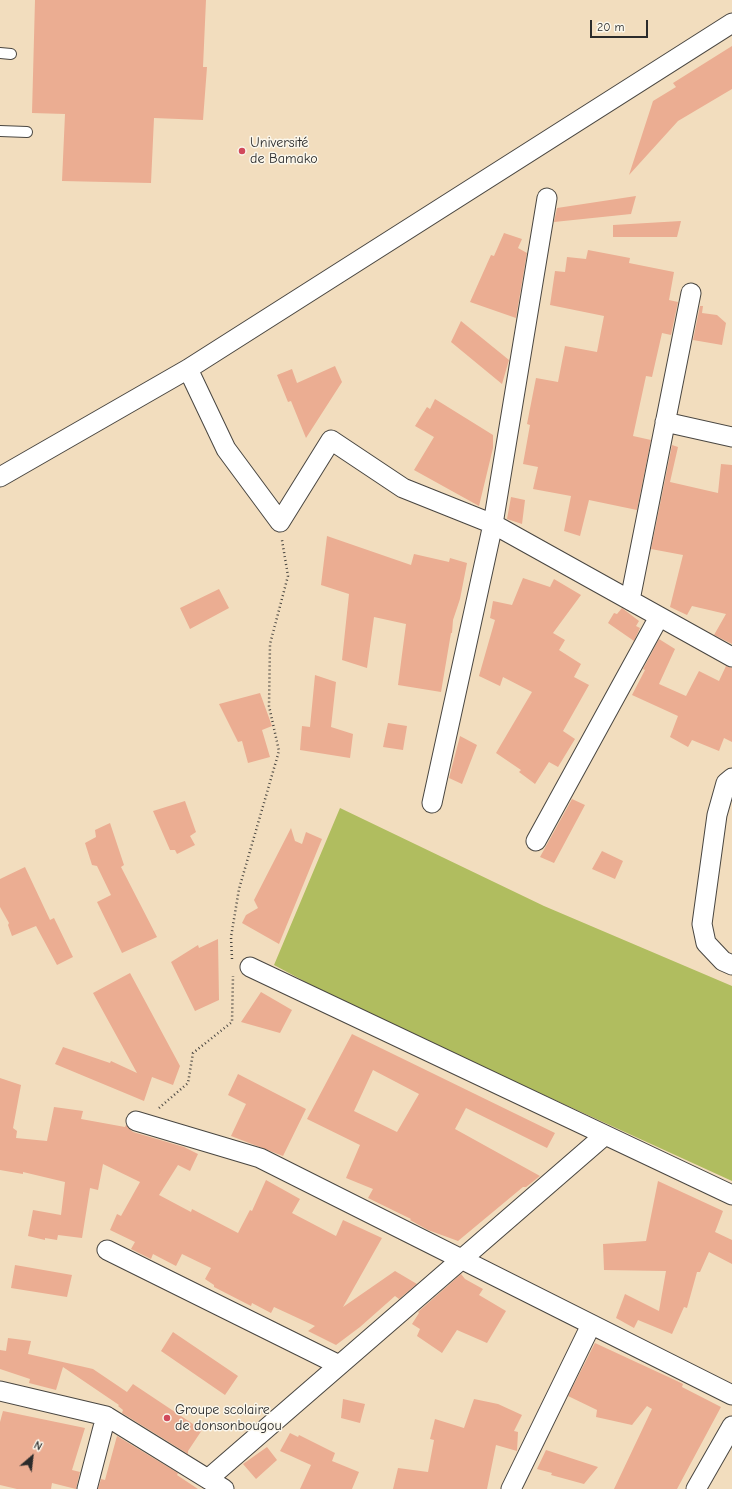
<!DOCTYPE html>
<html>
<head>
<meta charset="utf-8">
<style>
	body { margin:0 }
	#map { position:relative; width:732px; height:1489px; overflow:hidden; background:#f2ddbe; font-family:"Comic Neue",sans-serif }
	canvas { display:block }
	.north { position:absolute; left:12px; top:1437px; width:40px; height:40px; -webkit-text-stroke:3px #fbf7ec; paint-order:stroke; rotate:28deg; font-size:11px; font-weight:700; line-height:16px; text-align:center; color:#2b2b2b }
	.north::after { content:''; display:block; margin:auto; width:14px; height:18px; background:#2b2b2b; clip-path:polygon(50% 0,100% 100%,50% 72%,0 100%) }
	.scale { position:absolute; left:590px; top:20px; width:58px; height:18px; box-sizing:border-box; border:2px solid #2b2b2b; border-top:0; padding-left:5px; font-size:12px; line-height:14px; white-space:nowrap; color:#2b2b2b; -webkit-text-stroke:3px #fbf7ec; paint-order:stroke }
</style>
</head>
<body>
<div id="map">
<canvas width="732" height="1489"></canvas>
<div class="north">N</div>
<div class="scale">20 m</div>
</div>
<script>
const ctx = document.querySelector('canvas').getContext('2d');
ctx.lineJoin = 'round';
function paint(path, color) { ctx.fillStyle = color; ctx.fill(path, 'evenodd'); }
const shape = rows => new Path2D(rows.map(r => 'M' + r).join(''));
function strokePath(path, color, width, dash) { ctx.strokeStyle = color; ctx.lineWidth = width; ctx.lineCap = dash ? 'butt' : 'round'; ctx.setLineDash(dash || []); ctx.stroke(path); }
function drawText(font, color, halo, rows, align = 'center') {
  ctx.font = font + ' "Comic Neue",sans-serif'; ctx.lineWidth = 3; ctx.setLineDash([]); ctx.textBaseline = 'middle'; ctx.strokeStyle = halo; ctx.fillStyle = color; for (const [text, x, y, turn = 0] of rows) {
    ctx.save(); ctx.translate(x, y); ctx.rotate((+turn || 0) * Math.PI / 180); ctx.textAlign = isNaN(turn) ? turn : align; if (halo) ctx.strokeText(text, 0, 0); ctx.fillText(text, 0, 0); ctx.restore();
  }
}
paint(shape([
	[340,808,544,906,732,986,732,1181,358,1010,274,965]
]), '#b0bd5f');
paint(shape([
	[35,0,206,0,203,67,207,67,203,120,154,118,151,183,62,181,65,114,32,113],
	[732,46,732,89,678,121,629,175,653,101,676,87,673,83],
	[636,196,631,214,554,222,557,208],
	[681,221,677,237,613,237,613,225],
	[504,233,522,239,518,248,527,253,516,318,470,302,491,255,494,256],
	[588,250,630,258,629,263,674,272,669,300,678,302,671,335,662,333,652,377,646,376,633,436,651,440,637,510,589,500,580,536,564,531,571,496,533,489,538,467,523,464,530,425,527,424,536,378,558,382,565,346,597,352,604,316,550,305,555,271,565,272,567,257,586,259],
	[700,306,703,306,702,313,717,315,726,323,722,345,693,340],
	[461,321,509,360,502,384,451,342],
	[335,366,342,382,306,438,291,401,288,402,277,375,292,369,297,383],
	[435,399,493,435,493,448,479,506,414,470,434,437,415,426,427,407,430,409],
	[672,445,678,447,670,482,718,493,721,464,732,465,732,644,714,635,726,614,692,606,687,615,670,607,683,555,651,549],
	[511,497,525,500,522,524,507,519],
	[327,536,411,565,414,554,449,562,450,558,467,563,460,599,453,620,452,633,451,633,441,692,398,685,406,624,374,617,367,668,342,660,349,594,321,585],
	[523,578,550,587,554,579,581,595,553,633,565,640,559,650,581,664,574,677,589,685,563,731,575,739,558,767,549,762,535,784,519,772,521,770,496,753,532,692,503,677,500,686,479,676,495,620,490,618,493,601,512,605],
	[219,589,229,608,190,629,180,608],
	[622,608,639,621,636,626,640,628,634,641,608,623,614,613,617,614],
	[659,639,675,649,659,684,686,696,699,671,719,681,726,666,732,668,732,742,724,738,719,751,692,740,688,747,670,737,678,716,632,695,645,670,643,669],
	[315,675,336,682,331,727,353,734,350,758,300,750,302,726,310,727],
	[260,693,272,726,262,730,270,757,248,763,242,741,238,742,219,704],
	[388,723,407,726,403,750,383,747],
	[460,736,477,745,462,784,449,778],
	[572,799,585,805,554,863,540,857],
	[185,801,196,832,190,836,195,845,177,854,175,850,170,850,153,811],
	[110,823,124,865,121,867,157,937,122,953,97,902,111,895,97,866,92,865,85,843,96,837,95,830],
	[291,828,295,841,302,844,306,832,322,839,279,944,242,923,246,915,258,908,254,900],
	[602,851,623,861,615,879,592,869],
	[25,867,50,920,54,918,73,957,57,965,36,926,12,936,8,925,9,923,0,907,0,879],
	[218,939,219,1000,195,1011,171,962,198,945,199,948],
	[130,973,180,1066,173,1085,152,1077,144,1101,55,1064,63,1047,110,1063,111,1061,137,1073,93,993],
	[261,992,292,1010,280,1033,241,1022],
	[352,1034,555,1133,547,1148,466,1108,455,1129,540,1176,526,1187,523,1187,458,1241,428,1230,410,1220,411,1219,368,1198,373,1189,346,1178,360,1145,307,1119],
	[373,1070,419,1094,397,1132,354,1111],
	[238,1074,306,1109,283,1156,231,1136,246,1104,228,1095],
	[0,1078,21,1085,13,1128,17,1131,16,1138,47,1141,54,1107,83,1111,81,1119,125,1127,126,1125,133,1132,184,1147,198,1154,190,1171,178,1165,159,1195,191,1212,192,1209,238,1233,250,1210,252,1211,266,1180,300,1199,292,1213,336,1236,343,1220,382,1238,343,1307,395,1271,417,1284,399,1299,395,1296,360,1327,336,1345,308,1331,315,1326,274,1307,271,1313,252,1303,251,1306,214,1287,214,1285,205,1279,211,1268,182,1254,176,1266,153,1254,151,1259,131,1249,135,1242,110,1230,117,1214,121,1216,140,1182,103,1164,98,1190,90,1188,82,1238,58,1235,57,1240,45,1238,45,1240,28,1236,33,1210,61,1215,65,1182,23,1172,23,1174,0,1170],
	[658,1181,723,1211,715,1232,732,1240,732,1264,709,1252,700,1272,697,1272,687,1308,684,1307,672,1334,638,1320,634,1328,616,1318,625,1294,659,1311,666,1271,604,1270,603,1244,646,1241],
	[15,1265,72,1275,67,1297,11,1288],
	[461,1274,465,1279,483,1289,479,1295,506,1311,487,1343,457,1330,442,1353,417,1336,420,1329,412,1324,419,1313,418,1312],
	[173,1332,238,1376,225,1395,161,1351],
	[8,1338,31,1341,28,1354,93,1369,127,1392,133,1384,202,1430,188,1451,188,1454,122,1413,123,1410,118,1406,119,1405,63,1367,56,1390,29,1383,30,1379,0,1369,0,1350,6,1351],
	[595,1343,677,1381,683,1384,682,1387,721,1407,677,1489,614,1489,652,1409,647,1406,632,1425,596,1417,597,1410,568,1396],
	[343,1399,365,1404,360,1423,341,1418],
	[474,1399,498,1404,522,1415,514,1431,518,1432,517,1451,496,1445,487,1489,393,1489,398,1468,428,1472,434,1440,430,1439,435,1419,464,1428],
	[3,1411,85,1428,72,1470,80,1472,76,1489,52,1483,51,1489,17,1489,0,1485,0,1422],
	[290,1433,298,1437,299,1435,335,1453,332,1461,359,1472,352,1489,300,1489,311,1465,280,1451],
	[117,1436,178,1473,177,1475,198,1489,98,1489,101,1479,105,1480],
	[267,1447,277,1460,256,1479,243,1464],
	[546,1450,598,1467,584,1484,551,1475,552,1473,537,1469]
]), '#ebad92');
const lane = shape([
	[0,53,11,54],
	[0,131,27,132]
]);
const street = shape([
	[188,369,226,449,280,522,331,440,403,488,493,524,732,657],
	[665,422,732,437],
	[0,477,188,369,732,23],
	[630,600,691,293],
	[732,778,726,783,717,815,702,924,706,943,723,961,732,965],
	[432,803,493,524,547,198],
	[536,841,659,617],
	[250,967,732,1195],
	[136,1121,260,1158,732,1395],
	[107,1250,339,1365],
	[0,1391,106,1416,224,1489],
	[208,1479,605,1135],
	[87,1489,106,1416],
	[511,1489,591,1325],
	[696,1489,732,1426]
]);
strokePath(lane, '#494641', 12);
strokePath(street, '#494641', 21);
strokePath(shape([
	[232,959,231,937,239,889,279,751,269,706,270,644,288,576,282,540],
	[159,1108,188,1083,193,1053,232,1022,233,976]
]), '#494641', 2.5, [1, 3]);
strokePath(lane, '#fff', 10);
strokePath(street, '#fff', 19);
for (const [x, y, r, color] of [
	[242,151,4,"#d1495b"],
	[167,1418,4,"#d1495b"]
]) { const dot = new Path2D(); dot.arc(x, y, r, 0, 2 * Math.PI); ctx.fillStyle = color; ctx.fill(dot); strokePath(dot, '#fbf7ec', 1.5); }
drawText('14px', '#2b2b2b', '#fbf7ec', [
	["Université",250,143],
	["de Bamako",250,159],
	["Groupe scolaire",175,1410],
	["de donsonbougou",175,1426]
], 'left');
</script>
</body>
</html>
